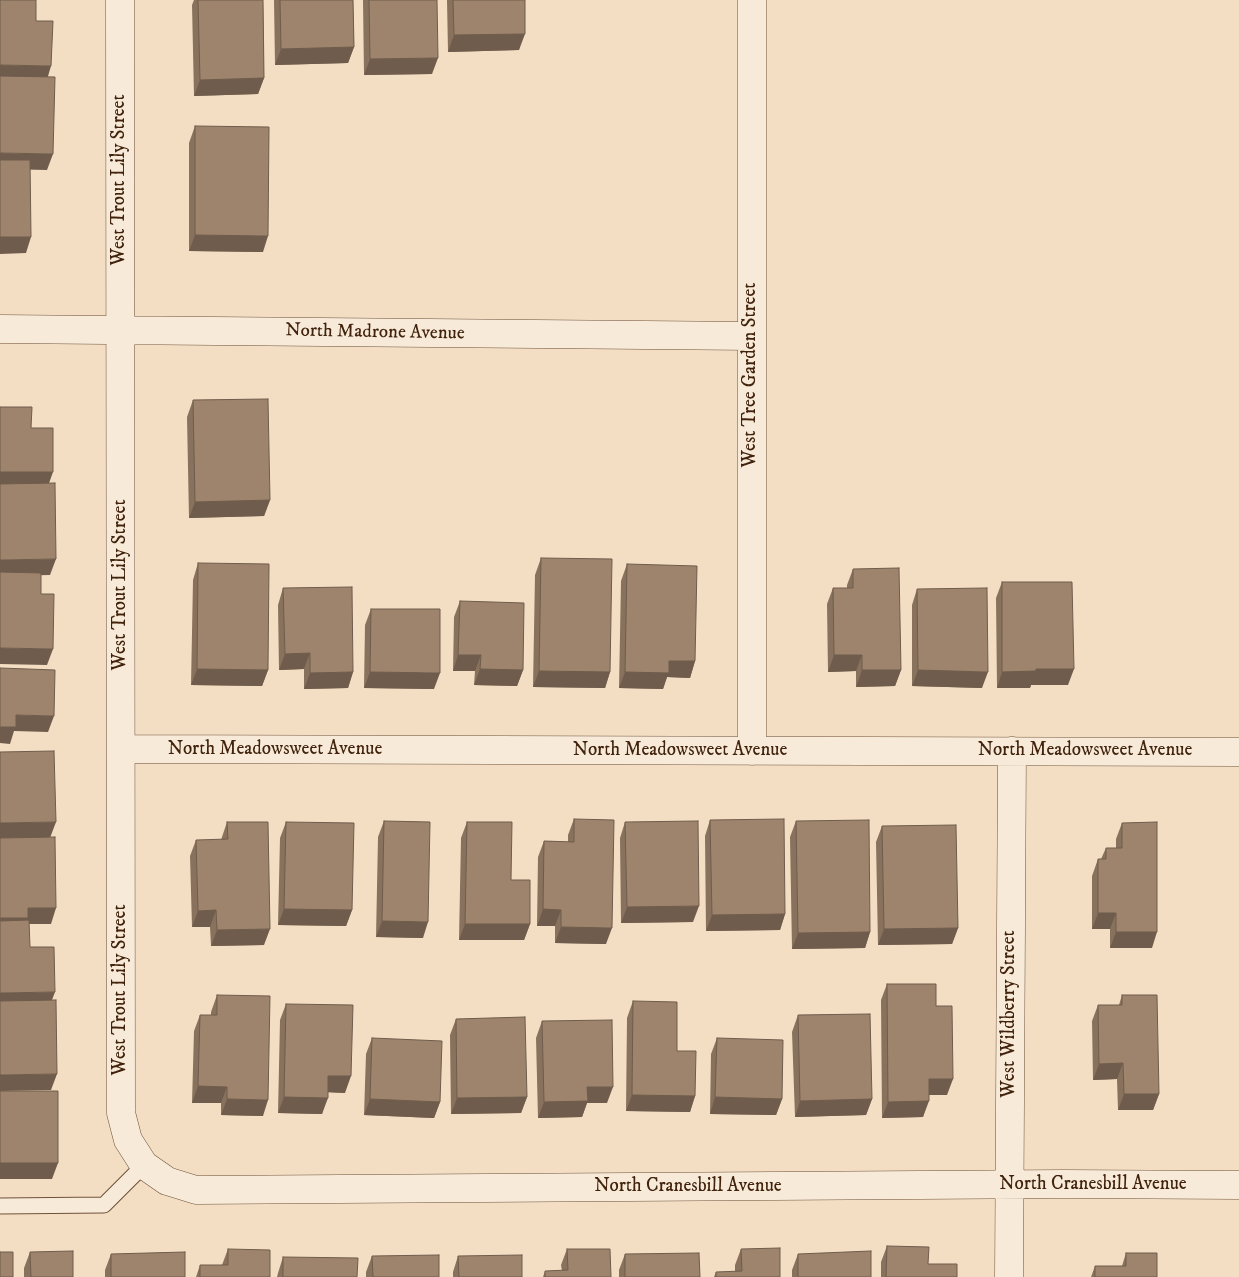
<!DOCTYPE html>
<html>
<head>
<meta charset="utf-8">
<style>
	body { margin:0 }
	canvas { display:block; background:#f3dec3 }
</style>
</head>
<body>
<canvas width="1239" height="1277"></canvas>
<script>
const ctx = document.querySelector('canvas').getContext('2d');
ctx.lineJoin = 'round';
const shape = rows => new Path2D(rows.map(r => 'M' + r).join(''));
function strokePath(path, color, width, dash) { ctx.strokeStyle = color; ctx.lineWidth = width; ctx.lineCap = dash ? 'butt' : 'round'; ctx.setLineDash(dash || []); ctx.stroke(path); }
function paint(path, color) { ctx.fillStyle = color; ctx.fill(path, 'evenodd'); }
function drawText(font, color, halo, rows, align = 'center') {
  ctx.font = font + ' "IM FELL DW Pica",serif'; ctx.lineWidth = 4; ctx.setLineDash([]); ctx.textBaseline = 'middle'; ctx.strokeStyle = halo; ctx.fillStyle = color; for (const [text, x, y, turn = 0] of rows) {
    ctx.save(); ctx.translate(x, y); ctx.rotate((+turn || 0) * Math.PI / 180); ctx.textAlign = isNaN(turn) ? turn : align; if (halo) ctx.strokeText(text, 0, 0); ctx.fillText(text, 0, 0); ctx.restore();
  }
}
const service = shape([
	[0,1206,104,1205,144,1165]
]);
const minor = shape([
	[120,0,121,1113,128,1140,144,1165,167,1181,196,1190,1063,1184,1239,1185],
	[752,0,752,751],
	[0,329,751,336],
	[121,749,1239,752],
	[1009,1277,1012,751]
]);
strokePath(service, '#6e523a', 17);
strokePath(minor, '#6e523a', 29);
strokePath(service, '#f7ead8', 15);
strokePath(minor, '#f7ead8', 28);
paint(shape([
	[194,0,263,0,264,78,258,94,194,96,192,5],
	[274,0,353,0,354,47,348,63,275,65],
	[363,0,437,0,432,74,364,75],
	[447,0,525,0,519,50,448,52],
	[195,126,263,252,189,251,189,143],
	[193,400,270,500,264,516,189,518,187,417],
	[541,558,610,672,605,688,533,687,535,575],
	[198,563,268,670,262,686,191,685,193,580],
	[627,564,695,661,690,678,667,677,663,689,619,688,621,581],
	[853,569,901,670,895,686,856,687,856,671,828,672,827,604,833,588,847,588,847,585],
	[1002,582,1068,685,1031,685,1030,688,997,688,996,598],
	[283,588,353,672,348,688,304,689,304,669,279,670,278,605],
	[917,589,982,688,912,686,912,605],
	[460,601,523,670,517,686,474,685,475,671,453,671,454,617],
	[371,609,434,689,364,688,365,625],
	[574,819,606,944,555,943,555,926,537,926,538,857,544,841,568,842,568,835],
	[710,820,785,914,780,930,706,931,705,836],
	[384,821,423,938,376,937,378,837],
	[796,821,870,932,865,948,792,949,790,837],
	[227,822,264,945,211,946,210,927,192,927,190,856,196,840,221,840],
	[286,822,352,910,346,926,278,925,280,838],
	[467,822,511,880,530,924,524,940,459,940,461,838],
	[625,822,693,922,621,923,620,838],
	[1122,823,1152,948,1110,948,1110,929,1092,929,1092,876,1098,859,1101,859,1106,848,1116,848,1116,839],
	[882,826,958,928,952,944,878,945,876,842],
	[887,984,936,1006,947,1095,929,1095,923,1117,882,1118,881,1000],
	[217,995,263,1116,221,1115,221,1103,192,1103,194,1031,200,1015,211,1015,211,1012],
	[1122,995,1159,1094,1153,1110,1118,1110,1117,1079,1093,1080,1092,1021,1098,1005,1119,1005],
	[633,1001,677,1051,695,1096,690,1112,626,1111,627,1018],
	[286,1004,345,1093,328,1092,322,1114,278,1113,280,1020],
	[798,1015,872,1099,866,1115,795,1117,792,1032],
	[456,1019,527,1097,521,1113,451,1114,450,1035],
	[542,1021,607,1103,587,1103,582,1117,538,1118,536,1038],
	[372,1038,440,1102,434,1118,364,1115,366,1054],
	[717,1038,782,1099,776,1115,710,1114,711,1054],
	[887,1246,928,1264,957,1277,881,1277,881,1262],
	[228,1249,270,1277,196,1277,200,1265,222,1265],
	[567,1249,611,1277,543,1277,545,1271,562,1271,561,1265],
	[741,1249,780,1277,714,1277,716,1272,735,1272,735,1265],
	[30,1252,73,1277,24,1277,24,1268],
	[1126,1253,1157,1277,1091,1277,1095,1266,1122,1266],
	[111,1254,185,1277,105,1277,105,1270],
	[625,1254,700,1277,619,1277,619,1270],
	[798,1254,871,1277,792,1277,792,1270],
	[372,1256,439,1277,366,1277,366,1272],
	[458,1256,522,1277,453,1277,453,1272],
	[283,1257,357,1277,277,1277,278,1273]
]), '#88725d');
paint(shape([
	[525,34,519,50,448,52,454,35],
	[354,47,348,63,275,65,281,49],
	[438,58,432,74,364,75,370,59],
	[0,65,51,66,46,83,0,82],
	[264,78,258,94,194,96,200,80],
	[0,153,53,154,47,170,0,169],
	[195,235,268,236,263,252,189,251],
	[0,237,31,237,26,253,0,254],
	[0,472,53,472,47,489,0,488],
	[270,500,264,516,189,518,195,502],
	[56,559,50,575,0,576,0,560],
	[0,648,53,649,47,665,0,664],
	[310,653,304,669,279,670,285,654],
	[458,655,481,655,475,671,453,671],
	[834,655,862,655,856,671,828,672],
	[669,661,695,661,690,678,667,677,663,689,619,688,625,672],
	[197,669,268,670,262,686,191,685],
	[480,669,523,670,517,686,474,685],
	[1036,669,1074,669,1068,685,1031,685,1030,688,997,688,1002,672],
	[862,670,901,670,895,686,856,687],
	[918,670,988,672,982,688,912,686],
	[539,671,610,672,605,688,533,687],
	[353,672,348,688,304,689,310,673],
	[370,672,440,673,434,689,364,688],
	[16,715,54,716,48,732,14,731,10,744,0,743,0,727],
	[56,822,50,838,0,839,0,823],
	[699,906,693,922,621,923,627,907],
	[28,908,56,908,51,924,26,924,0,934,0,918],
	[284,909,352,910,346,926,278,925],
	[543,909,561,910,555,926,537,926],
	[216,910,210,927,192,927,198,911],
	[1098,913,1116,913,1110,929,1092,929],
	[785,914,780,930,706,931,712,915],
	[382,921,428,922,423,938,376,937],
	[465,924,530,924,524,940,459,940],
	[561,927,612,928,606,944,555,943],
	[958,928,952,944,878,945,884,929],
	[270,929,264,945,211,946,217,930],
	[870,932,865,948,792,949,798,933],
	[1116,932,1157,932,1152,948,1110,948],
	[55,992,49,1008,0,1009,0,993],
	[1123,1063,1117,1079,1093,1080,1099,1064],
	[57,1074,51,1090,0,1091,0,1075],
	[328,1076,351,1076,345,1093,322,1092],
	[929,1079,953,1079,947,1095,923,1095],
	[198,1086,227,1087,221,1103,192,1103],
	[587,1087,613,1087,607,1103,587,1103,582,1117,538,1118,544,1102],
	[1124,1094,1159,1094,1153,1110,1118,1110],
	[632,1095,695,1096,690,1112,626,1111],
	[284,1097,328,1098,322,1114,278,1113],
	[527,1097,521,1113,451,1114,457,1098],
	[715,1097,782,1099,776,1115,710,1114],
	[227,1099,268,1100,263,1116,221,1115],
	[370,1099,440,1102,434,1118,364,1115],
	[872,1099,866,1115,795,1117,800,1101],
	[929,1101,923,1117,882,1118,888,1102],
	[0,1163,58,1163,52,1179,0,1179]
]), '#6f5c4c');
const building = shape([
	[0,0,36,0,36,21,53,21,51,66,0,65,0,0],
	[198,0,263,0,264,78,200,80,198,0],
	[280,0,353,0,354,47,281,49,280,0],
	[369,0,437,0,438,58,370,59,369,0],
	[453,0,525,0,525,34,454,35,453,0],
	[0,76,55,77,53,154,0,153,0,76],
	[195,126,269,127,268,236,195,235,195,126],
	[0,160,30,160,31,237,0,237,0,160],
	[268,399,270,500,195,502,193,400,268,399],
	[0,407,32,407,31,428,53,428,53,472,0,472,0,407],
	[55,483,56,559,0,560,0,484,55,483],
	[541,558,612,559,610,672,539,671,541,558],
	[198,563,269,564,268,670,197,669,198,563],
	[627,564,697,566,695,661,669,661,669,673,625,672,627,564],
	[899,568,901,670,862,670,862,655,834,655,833,588,853,588,853,569,899,568],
	[0,572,41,573,41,594,54,594,53,649,0,648,0,572],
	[1002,582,1072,582,1074,669,1036,669,1036,671,1002,672,1002,582],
	[352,587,353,672,310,673,310,653,285,654,283,588,352,587],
	[987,588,988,672,918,670,917,589,987,588],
	[460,601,524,603,523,670,480,669,481,655,458,655,460,601],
	[371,609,440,609,440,673,370,672,371,609],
	[0,668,55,670,54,716,16,715,16,727,0,727,0,668],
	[54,751,56,822,0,823,0,752,54,751],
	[574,819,614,820,612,928,561,927,561,910,543,909,544,841,574,842,574,819],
	[784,819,785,914,712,915,710,820,784,819],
	[869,820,870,932,798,933,796,821,869,820],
	[384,821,430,822,428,922,382,921,384,821],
	[698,821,699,906,627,907,625,822,698,821],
	[227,822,268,822,270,929,217,930,216,910,198,911,196,840,228,839,227,822],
	[286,822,354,823,352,910,284,909,286,822],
	[467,822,512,822,511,880,530,880,530,924,465,924,467,822],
	[1157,822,1157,932,1116,932,1116,913,1098,913,1098,859,1106,859,1106,848,1122,848,1122,823,1157,822],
	[956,825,958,928,884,929,882,826,956,825],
	[55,837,56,908,28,908,28,918,0,918,0,838,55,837],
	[29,920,30,947,54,947,55,992,0,993,0,921,29,920],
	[887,984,936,984,936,1006,952,1006,953,1079,929,1079,929,1101,888,1102,887,984],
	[217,995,270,996,268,1100,227,1099,227,1087,198,1086,200,1015,217,1015,217,995],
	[1122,995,1157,995,1159,1094,1124,1094,1123,1063,1099,1064,1098,1005,1122,1005,1122,995],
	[56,1000,57,1074,0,1075,0,1001,56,1000],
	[633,1001,677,1002,677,1051,696,1051,695,1096,632,1095,633,1001],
	[286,1004,353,1005,351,1076,328,1076,328,1098,284,1097,286,1004],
	[870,1014,872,1099,800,1101,798,1015,870,1014],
	[525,1017,527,1097,457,1098,456,1019,525,1017],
	[612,1020,613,1087,587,1087,588,1101,544,1102,542,1021,612,1020],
	[372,1038,442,1041,440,1102,370,1099,372,1038],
	[717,1038,783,1040,782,1099,715,1097,717,1038],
	[0,1091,58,1091,58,1163,0,1163,0,1091],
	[887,1246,929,1247,928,1264,957,1264,957,1277,886,1277,887,1246],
	[780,1248,780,1277,716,1277,716,1272,742,1271,741,1249,780,1248],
	[228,1249,270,1250,270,1277,200,1277,200,1265,228,1265,228,1249],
	[567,1249,610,1249,611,1277,545,1277,545,1271,568,1270,567,1249],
	[73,1251,73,1277,31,1277,30,1252,73,1251],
	[871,1251,871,1277,798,1277,798,1254,871,1251],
	[0,1252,13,1252,13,1277,0,1277,0,1252],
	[185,1252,185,1277,111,1277,111,1254,185,1252],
	[699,1253,700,1277,625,1277,625,1254,699,1253],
	[1126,1253,1157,1253,1157,1277,1095,1277,1095,1266,1126,1266,1126,1253],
	[439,1255,439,1277,373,1277,372,1256,439,1255],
	[522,1255,522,1277,459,1277,458,1256,522,1255],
	[283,1257,358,1258,357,1277,283,1277,283,1257]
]);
paint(building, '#9e846c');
strokePath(building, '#6f5c4c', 1);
drawText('19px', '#41230d', '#f7ead8', [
	["West Trout Lily Street",120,180,-90],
	["North Madrone Avenue",375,333,1],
	["West Tree Garden Street",751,375,-90],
	["West Trout Lily Street",121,585,-90],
	["North Meadowsweet Avenue",275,750],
	["North Meadowsweet Avenue",680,751],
	["North Meadowsweet Avenue",1085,751],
	["West Trout Lily Street",121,990,-90],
	["West Wildberry Street",1010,1014,-90],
	["North Cranesbill Avenue",1093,1185],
	["North Cranesbill Avenue",688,1187]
]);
</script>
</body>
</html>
